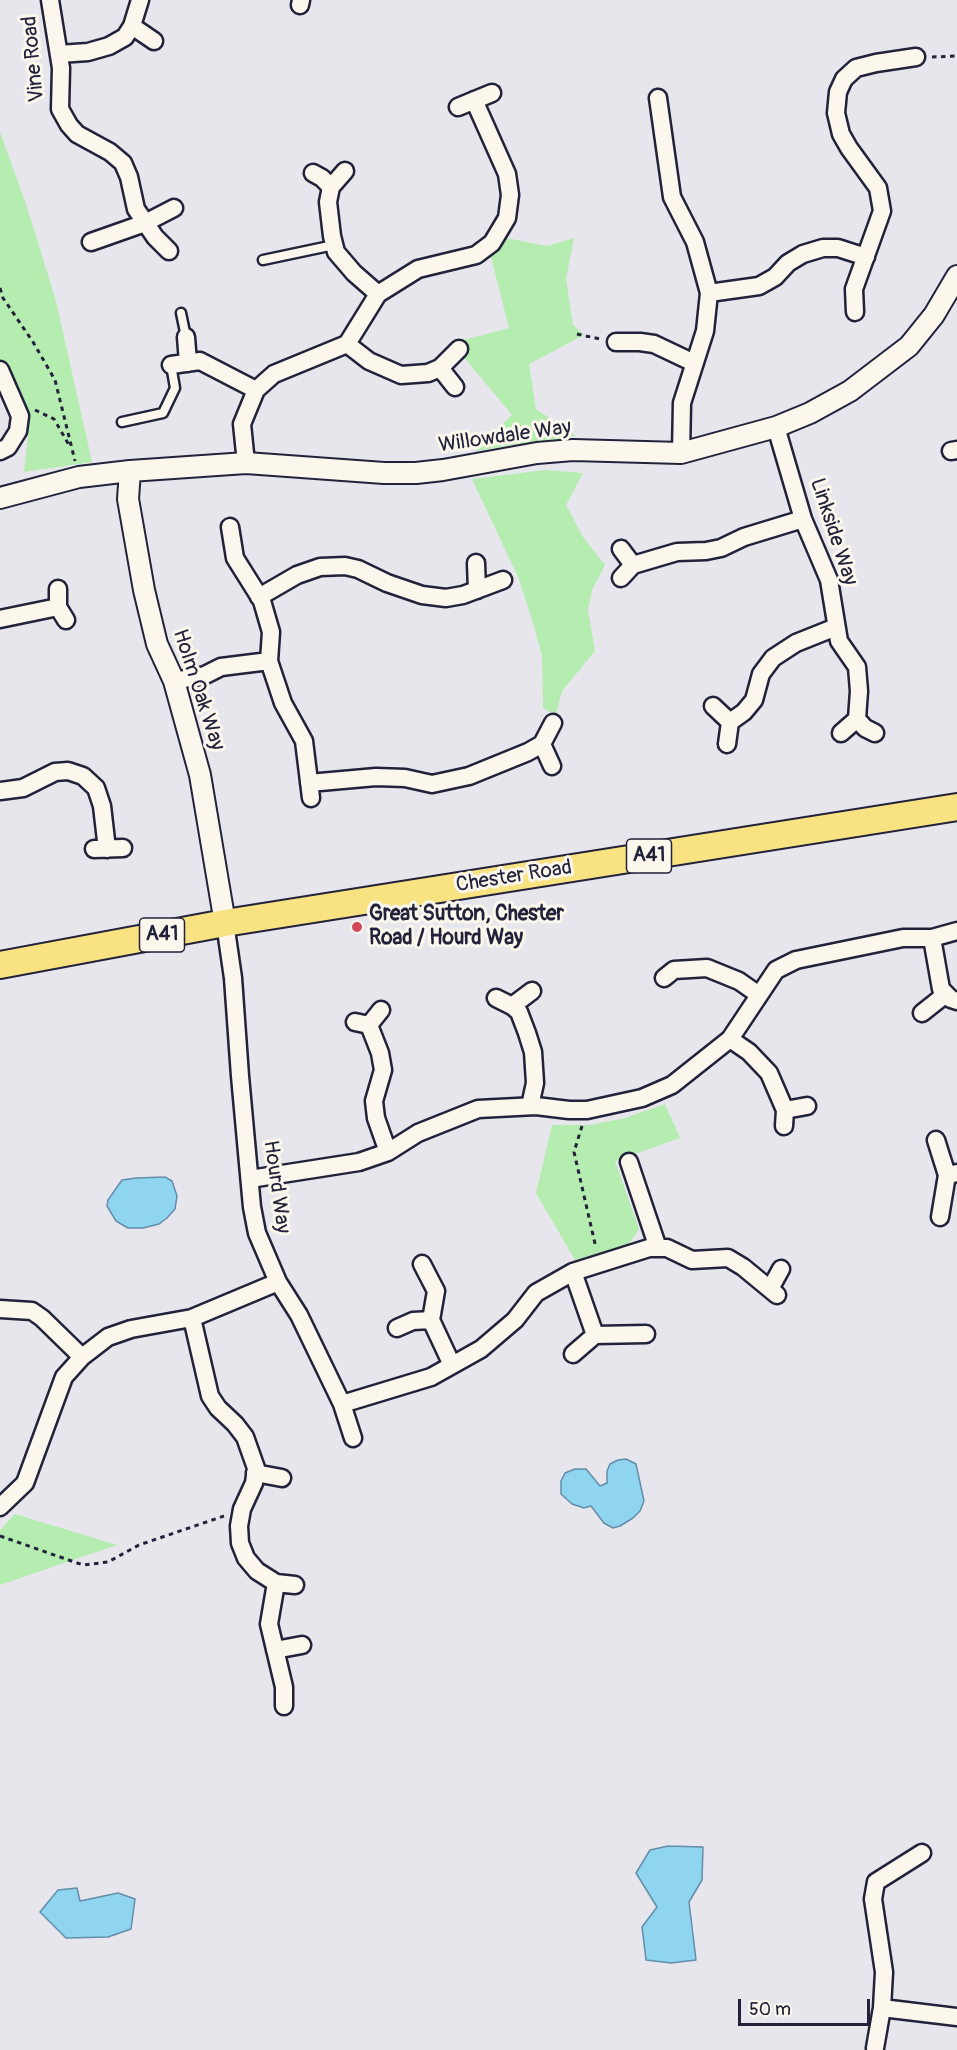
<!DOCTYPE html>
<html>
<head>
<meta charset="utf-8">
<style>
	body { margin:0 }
	#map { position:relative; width:957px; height:2050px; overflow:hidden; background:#e7e6ed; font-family:Pangolin,sans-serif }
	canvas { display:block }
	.scale { position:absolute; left:738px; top:1999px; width:132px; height:27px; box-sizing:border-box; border:3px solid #22223b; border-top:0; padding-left:8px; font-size:18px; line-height:21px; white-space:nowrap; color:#22223b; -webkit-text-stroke:4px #fbf7ec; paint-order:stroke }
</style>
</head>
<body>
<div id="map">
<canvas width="957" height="2050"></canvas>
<div class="scale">50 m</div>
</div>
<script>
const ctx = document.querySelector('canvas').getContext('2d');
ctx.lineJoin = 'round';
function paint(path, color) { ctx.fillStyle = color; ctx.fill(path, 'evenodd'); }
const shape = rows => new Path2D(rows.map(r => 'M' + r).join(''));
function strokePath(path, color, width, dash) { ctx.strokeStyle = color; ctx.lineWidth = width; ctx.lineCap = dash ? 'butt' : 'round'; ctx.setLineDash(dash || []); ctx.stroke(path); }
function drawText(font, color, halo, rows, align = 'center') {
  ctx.font = font + ' Pangolin,sans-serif'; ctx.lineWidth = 6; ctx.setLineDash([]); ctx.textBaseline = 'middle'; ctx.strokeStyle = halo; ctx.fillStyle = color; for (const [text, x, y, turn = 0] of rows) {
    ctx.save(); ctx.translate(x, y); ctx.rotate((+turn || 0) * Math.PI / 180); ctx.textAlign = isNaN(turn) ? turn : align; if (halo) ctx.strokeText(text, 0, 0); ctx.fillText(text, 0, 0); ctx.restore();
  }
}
paint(shape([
	[0,132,26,204,56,301,92,462,24,472,28,436,21,401,0,365],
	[496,236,547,246,574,238,566,279,573,325,584,335,529,364,536,409,576,436,474,451,512,415,452,343,509,328,488,245],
	[545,470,583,473,566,505,583,537,605,565,592,590,588,610,595,651,562,691,556,715,543,708,542,655,532,620,519,579,472,479],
	[665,1104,680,1138,615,1161,639,1229,629,1244,575,1260,536,1193,552,1125,590,1125,625,1118],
	[15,1514,117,1545,0,1585,0,1530]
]), '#b5edb0');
const water = shape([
	[165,1177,172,1181,177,1196,175,1209,167,1218,159,1224,143,1228,128,1228,116,1221,107,1206,108,1200,122,1180,136,1178,165,1177],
	[626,1459,636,1464,644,1501,640,1511,633,1518,620,1526,613,1528,604,1523,591,1506,584,1508,572,1504,561,1494,561,1481,565,1473,575,1469,586,1469,600,1486,607,1483,607,1471,610,1464,618,1460,626,1459],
	[668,1846,703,1847,702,1880,689,1902,696,1960,671,1963,646,1960,642,1927,657,1907,636,1873,650,1850,668,1846],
	[77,1888,80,1901,118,1893,135,1899,131,1929,108,1937,66,1938,40,1912,58,1890,77,1888]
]);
paint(water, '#8fd5f0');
strokePath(water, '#638da8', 1.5);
const service = shape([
	[263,260,334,245],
	[181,313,186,337],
	[122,422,163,413,175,388,171,365]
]);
const minor = shape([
	[50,0,61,68,60,109,69,125,77,134,110,152,123,163,129,177,136,209,155,237,169,251],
	[300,5,301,0],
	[132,26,154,41],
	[59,54,88,52,109,46,125,37,132,26,140,0],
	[658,98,672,197,695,242,709,293,705,331,682,403,681,453],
	[458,107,492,93],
	[345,171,331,187,328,202,332,236,336,252,354,273,378,294],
	[313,173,322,178,331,187],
	[91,242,145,223,174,208],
	[709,293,759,286,775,277,788,263,803,254,823,248,838,248,866,257],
	[855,312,854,289,882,211,878,188,849,148,841,134,836,113,838,92,844,79,856,68,876,63,916,57],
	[186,337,188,363],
	[616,342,640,342,654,344,694,363],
	[347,344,369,361,401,375,428,373,440,368,459,349],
	[171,365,200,361,256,390],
	[440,368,455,387],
	[0,370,20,416,18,431,8,447,0,451],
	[776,427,803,519,829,580,839,641,857,667,859,691,857,719,865,728,875,733],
	[951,451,957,450],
	[246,463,242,424,256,390,274,374,347,344,378,294,418,269,476,255,492,243,507,218,510,195,507,174,474,100],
	[230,527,235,558,262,601,271,632,269,661,283,703,304,741,311,798],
	[621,549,633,565],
	[476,563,477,590],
	[621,578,633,565,677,552,706,551,721,548,744,537,803,519],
	[259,597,297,575,320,567,345,566,358,569,387,583,422,595,446,598,463,595,503,580],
	[58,607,58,589],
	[0,619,58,607,66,620],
	[174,681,205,675,221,667,269,661],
	[713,706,730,722],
	[841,733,857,719],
	[542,744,552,766],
	[727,744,730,722,744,712,754,700,761,674,773,658,796,643,836,627],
	[309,783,376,777,405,778,432,784,469,776,528,752,542,744,553,723],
	[0,791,23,788,55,772,68,771,83,776,96,788,102,806,107,849],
	[94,849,123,848],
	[225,923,233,978,240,1076,252,1207,257,1233,278,1282,299,1315,342,1404,353,1438],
	[932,938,941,989,951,999,957,1001],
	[664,978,674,970,707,968,739,981,759,995],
	[496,998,512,1006,519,1012,527,1033,533,1052,535,1083,530,1106],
	[512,1006,532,991],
	[922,1013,946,994],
	[355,1022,369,1025,380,1053,383,1070,374,1101,376,1118,388,1152],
	[369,1025,381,1010],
	[730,1039,749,1052,769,1073,785,1110,784,1126],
	[785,1110,807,1106],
	[936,1140,947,1175,957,1173],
	[629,1162,658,1248],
	[250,1179,359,1162,388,1152,418,1133,478,1109,536,1106,569,1110,587,1110,642,1098,672,1085,730,1039,776,970,796,960,903,938,932,938,957,931],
	[940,1217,947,1175],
	[422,1264,436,1291,431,1320],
	[770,1289,781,1269],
	[0,1309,32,1311,42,1318,82,1357],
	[192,1318,210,1396,218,1408,235,1424,245,1437,256,1468,254,1483,242,1509,239,1526,240,1543,246,1558,257,1571,276,1583,295,1585],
	[397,1328,413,1321,431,1320,452,1365],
	[595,1335,646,1334],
	[573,1354,595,1335,573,1272],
	[342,1404,431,1377,481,1349,515,1320,536,1293,573,1272,649,1248,667,1248,692,1260,728,1258,743,1267,777,1295],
	[255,1473,282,1478],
	[0,1507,25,1483,64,1377,82,1357,108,1337,131,1329,192,1318,278,1282],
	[276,1583,269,1624,284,1687,284,1706],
	[275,1650,302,1645],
	[922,1853,876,1882,873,1899,884,1972,882,2008,957,2017],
	[875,2048,882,2008]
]);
const tertiary = shape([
	[130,471,128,499,144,590,157,644,174,681,200,775,225,923],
	[0,498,79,477,130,471,246,463,384,473,416,473,443,470,537,453,573,450,681,453,776,427,810,413,850,391,909,346,934,315,957,276]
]);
const primary = shape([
	[0,965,225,923,957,807]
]);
strokePath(service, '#22223b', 13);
strokePath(minor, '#22223b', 21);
strokePath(tertiary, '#22223b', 24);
strokePath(primary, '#22223b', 30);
strokePath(shape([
	[932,57,957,56],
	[0,288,3,298,33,342,55,380,75,461],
	[577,334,600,339],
	[35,410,54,419,69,445],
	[582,1126,574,1152,596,1248],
	[0,1536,83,1565,108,1562,139,1545,224,1516]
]), '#22223b', 3, [4.5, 4.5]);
strokePath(service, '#fbf7ec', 8);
strokePath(minor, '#fbf7ec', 16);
strokePath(tertiary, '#fbf7ec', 20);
strokePath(primary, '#f8e281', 26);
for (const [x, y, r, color] of [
	[357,927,6,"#d1495b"]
]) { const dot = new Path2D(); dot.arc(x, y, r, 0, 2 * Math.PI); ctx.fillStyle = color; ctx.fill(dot); strokePath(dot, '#fbf7ec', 2); }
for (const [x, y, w] of [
	[649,856,45],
	[162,935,45]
]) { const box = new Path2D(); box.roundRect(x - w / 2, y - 17, w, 34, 4.5); ctx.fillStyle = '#fbf7ec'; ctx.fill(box); strokePath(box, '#22223b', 1.5); }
drawText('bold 20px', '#22223b', null, [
	["A41",649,856],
	["A41",162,935]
]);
drawText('21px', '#22223b', '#fbf7ec', [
	["Vine Road",34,59,-95],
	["Willowdale Way",505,437,-8],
	["Linkside Way",833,532,72],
	["Holm Oak Way",198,690,72],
	["Chester Road",514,877,-9],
	["Hourd Way",276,1187,82]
]);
drawText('bold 21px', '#22223b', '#fbf7ec', [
	["Great Sutton, Chester",369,915],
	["Road / Hourd Way",369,939]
], 'left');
</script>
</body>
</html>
